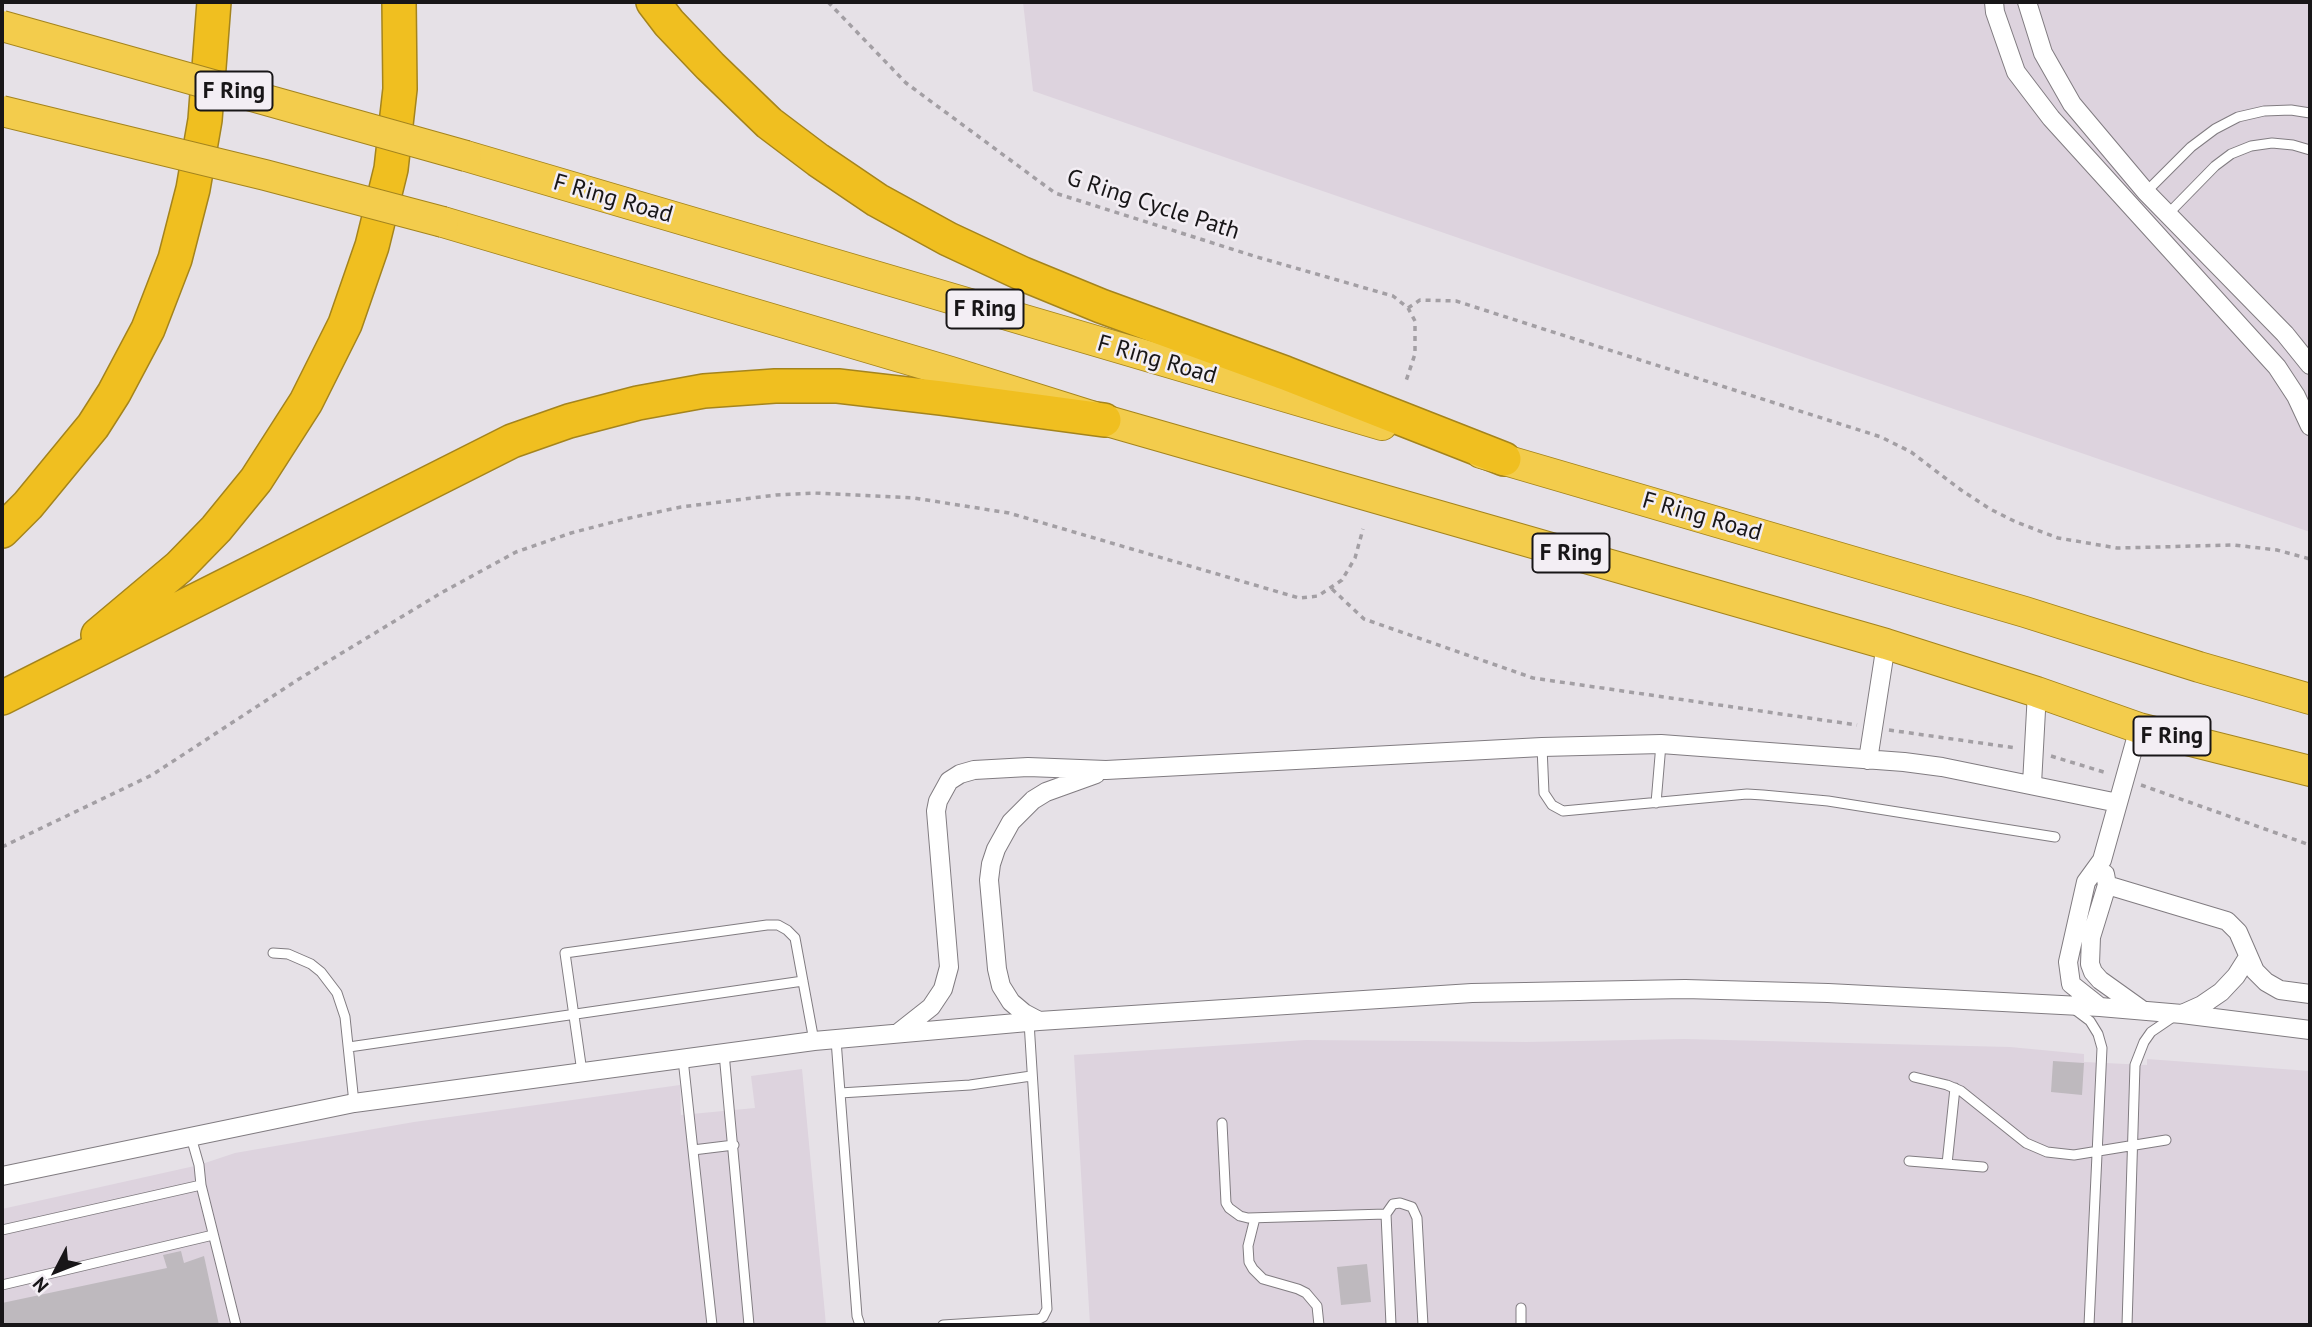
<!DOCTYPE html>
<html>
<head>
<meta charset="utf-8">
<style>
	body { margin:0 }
	#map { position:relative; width:2312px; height:1327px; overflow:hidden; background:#e6e1e7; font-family:"PT Sans",sans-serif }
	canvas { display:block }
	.frame { position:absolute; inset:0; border:4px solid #181618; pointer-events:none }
	.north { position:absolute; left:21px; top:1236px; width:70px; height:70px; -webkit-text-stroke:5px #f3eef4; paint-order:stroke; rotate:228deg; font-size:19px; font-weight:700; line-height:28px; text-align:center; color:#181618 }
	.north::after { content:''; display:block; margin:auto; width:24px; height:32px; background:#181618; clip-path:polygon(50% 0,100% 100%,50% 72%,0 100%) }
</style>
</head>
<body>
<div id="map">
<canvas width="2312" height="1327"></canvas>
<div class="frame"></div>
<div class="north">N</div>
</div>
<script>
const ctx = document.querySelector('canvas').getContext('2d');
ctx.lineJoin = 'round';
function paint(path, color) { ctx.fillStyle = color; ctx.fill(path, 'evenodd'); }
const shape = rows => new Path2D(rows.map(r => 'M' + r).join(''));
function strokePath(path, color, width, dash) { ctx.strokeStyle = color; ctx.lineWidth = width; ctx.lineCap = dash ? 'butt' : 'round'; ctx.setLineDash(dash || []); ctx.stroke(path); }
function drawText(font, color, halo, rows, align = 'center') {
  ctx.font = font + ' "PT Sans",sans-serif'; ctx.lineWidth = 5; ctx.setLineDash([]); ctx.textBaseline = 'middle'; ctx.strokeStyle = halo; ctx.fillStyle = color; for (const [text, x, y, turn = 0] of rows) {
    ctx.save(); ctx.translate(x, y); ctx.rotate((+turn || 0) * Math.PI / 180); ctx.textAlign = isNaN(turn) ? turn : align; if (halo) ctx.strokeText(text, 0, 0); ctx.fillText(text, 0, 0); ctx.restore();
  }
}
paint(shape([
	[1023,2,2310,2,2310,532,1033,91],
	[1684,1039,2010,1047,2084,1054,2084,1062,2147,1065,2147,1059,2310,1071,2310,1325,1090,1325,1074,1055,1306,1040,1527,1042],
	[802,1069,826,1325,2,1325,2,1209,199,1165,235,1153,414,1122,680,1085,681,1115,755,1108,751,1076]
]), '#ddd3de');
paint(shape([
	[2053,1061,2084,1063,2082,1095,2051,1092],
	[181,1251,184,1263,204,1256,219,1325,2,1325,2,1303,167,1268,163,1255],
	[1367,1264,1371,1302,1341,1305,1337,1267]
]), '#beb9be');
const service = shape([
	[2146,192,2191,147,2215,129,2238,117,2264,111,2291,110,2310,113],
	[2167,215,2215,166,2231,154,2251,146,2272,143,2293,145,2310,150],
	[1542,747,1544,793,1552,805,1563,811,1747,794,1763,795,1828,801,2055,837],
	[1656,803,1661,744],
	[273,953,288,954,311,964,321,972,337,993,345,1017,354,1103],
	[2074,1009,2090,1021,2098,1034,2102,1048,2089,1325],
	[836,1040,857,1316,860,1325],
	[349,1047,803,981],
	[724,1053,749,1325],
	[683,1059,712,1325],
	[582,1072,565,953,767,925,778,925,787,930,795,938,814,1041],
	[1914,1077,1947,1085,1961,1091,2026,1143,2047,1152,2074,1155,2166,1140],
	[840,1093,970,1085,1031,1076],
	[1222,1123,1226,1203,1229,1208,1240,1216,1248,1218,1386,1214],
	[191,1137,199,1165,201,1185,236,1325],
	[693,1150,734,1145],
	[1909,1161,1983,1167],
	[1947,1164,1955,1088],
	[1255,1218,1248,1246,1249,1262,1253,1269,1263,1279,1298,1289,1306,1293,1317,1306,1319,1325],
	[2,1230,201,1185],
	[2,1285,213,1235],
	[943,1325,1039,1319,1043,1317,1047,1309,1029,1022],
	[1391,1325,1386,1214,1393,1204,1400,1203,1412,1207,1417,1218,1423,1325],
	[1521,1325,1521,1308],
	[2127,1325,2135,1065,2144,1042,2151,1032,2173,1017]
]);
const minor = shape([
	[1994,2,1995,12,2016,72,2051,118,2277,367,2296,396,2310,426],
	[2027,2,2043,53,2072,104,2146,192,2285,334,2310,365],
	[1868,760,1886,644],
	[2032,784,2037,692],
	[2105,874,2107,885,2091,937,2090,964,2093,972,2100,980,2142,1010],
	[2107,885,2227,921,2238,932,2255,971,2266,982,2280,990,2310,994],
	[2100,1007,2071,984,2068,962,2086,882,2102,860,2139,728],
	[2182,1014,2202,1005,2221,992,2236,976,2248,957],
	[1039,1021,1024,1013,1011,1002,1001,986,997,969,989,880,991,864,996,849,1011,822,1033,800,1046,792,1096,774],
	[898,1033,931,1007,943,989,949,967,936,811,938,801,949,781,960,774,974,770,1028,767,1106,770,1542,747,1661,744,1904,762,1942,767,2118,803],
	[2,1176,354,1103,814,1041,1039,1021,1472,993,1685,989,1828,993,2100,1007,2182,1014,2310,1030]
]);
const trunk = shape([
	[466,156,1382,425],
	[443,222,951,372,1104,420,1886,644,2037,692,2139,728,2310,771],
	[1481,453,2025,612,2199,667,2310,699]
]);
const motorway = shape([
	[653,2,669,23,710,66,769,123,818,160,877,200,948,239,1023,274,1101,306,1285,373,1504,459],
	[2,531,28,505,93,426,114,393,148,329,175,259,193,189,205,120,214,2],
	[98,635,179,567,216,529,256,480,306,402,345,324,372,246,391,169,400,89,399,2],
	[2,698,512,441,569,421,638,403,704,391,775,386,838,386,941,398,1104,420]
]);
strokePath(service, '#817c81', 11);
strokePath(minor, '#817c81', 20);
strokePath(trunk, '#a4841d', 32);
strokePath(motorway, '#a4841d', 36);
strokePath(shape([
	[828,2,906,83,1055,193,1257,257,1393,296,1408,308,1415,321,1415,354,1406,381],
	[1408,308,1420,300,1456,301,1881,437,1911,452,1961,490,1990,509,2016,522,2058,538,2117,548,2234,545,2277,550,2310,559],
	[1332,589,1364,619,1533,678,1857,725],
	[1889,730,2016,748],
	[2051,756,2107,773],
	[2141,785,2310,845],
	[2,847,152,775,299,679,441,593,516,552,571,533,625,519,681,507,776,495,813,493,914,498,1009,513,1299,598,1318,596,1342,580,1355,558,1363,529]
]), '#a39fa4', 3.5, [5, 5]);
strokePath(service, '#fff', 9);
strokePath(minor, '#fff', 18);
strokePath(trunk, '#f3cc4c', 30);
strokePath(motorway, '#f0bf20', 33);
const trunkBridge = shape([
	[2,26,466,156],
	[2,111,265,175,443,222]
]);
strokePath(trunkBridge, '#a4841d', 32, []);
strokePath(trunkBridge, '#f3cc4c', 30);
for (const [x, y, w] of [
	[234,91,77],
	[985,309,77],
	[1571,553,77],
	[2172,736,77]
]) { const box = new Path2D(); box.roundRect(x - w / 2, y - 19.5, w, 39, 5); ctx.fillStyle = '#f3eef4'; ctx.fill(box); strokePath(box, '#181618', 2); }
drawText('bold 23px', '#181618', null, [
	["F Ring",234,91],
	["F Ring",985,309],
	["F Ring",1571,553],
	["F Ring",2172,736]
]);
drawText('24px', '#181618', '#f3eef4', [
	["F Ring Road",613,199,16],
	["G Ring Cycle Path",1153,205,18],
	["F Ring Road",1157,360,16],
	["F Ring Road",1702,517,16]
]);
</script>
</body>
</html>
